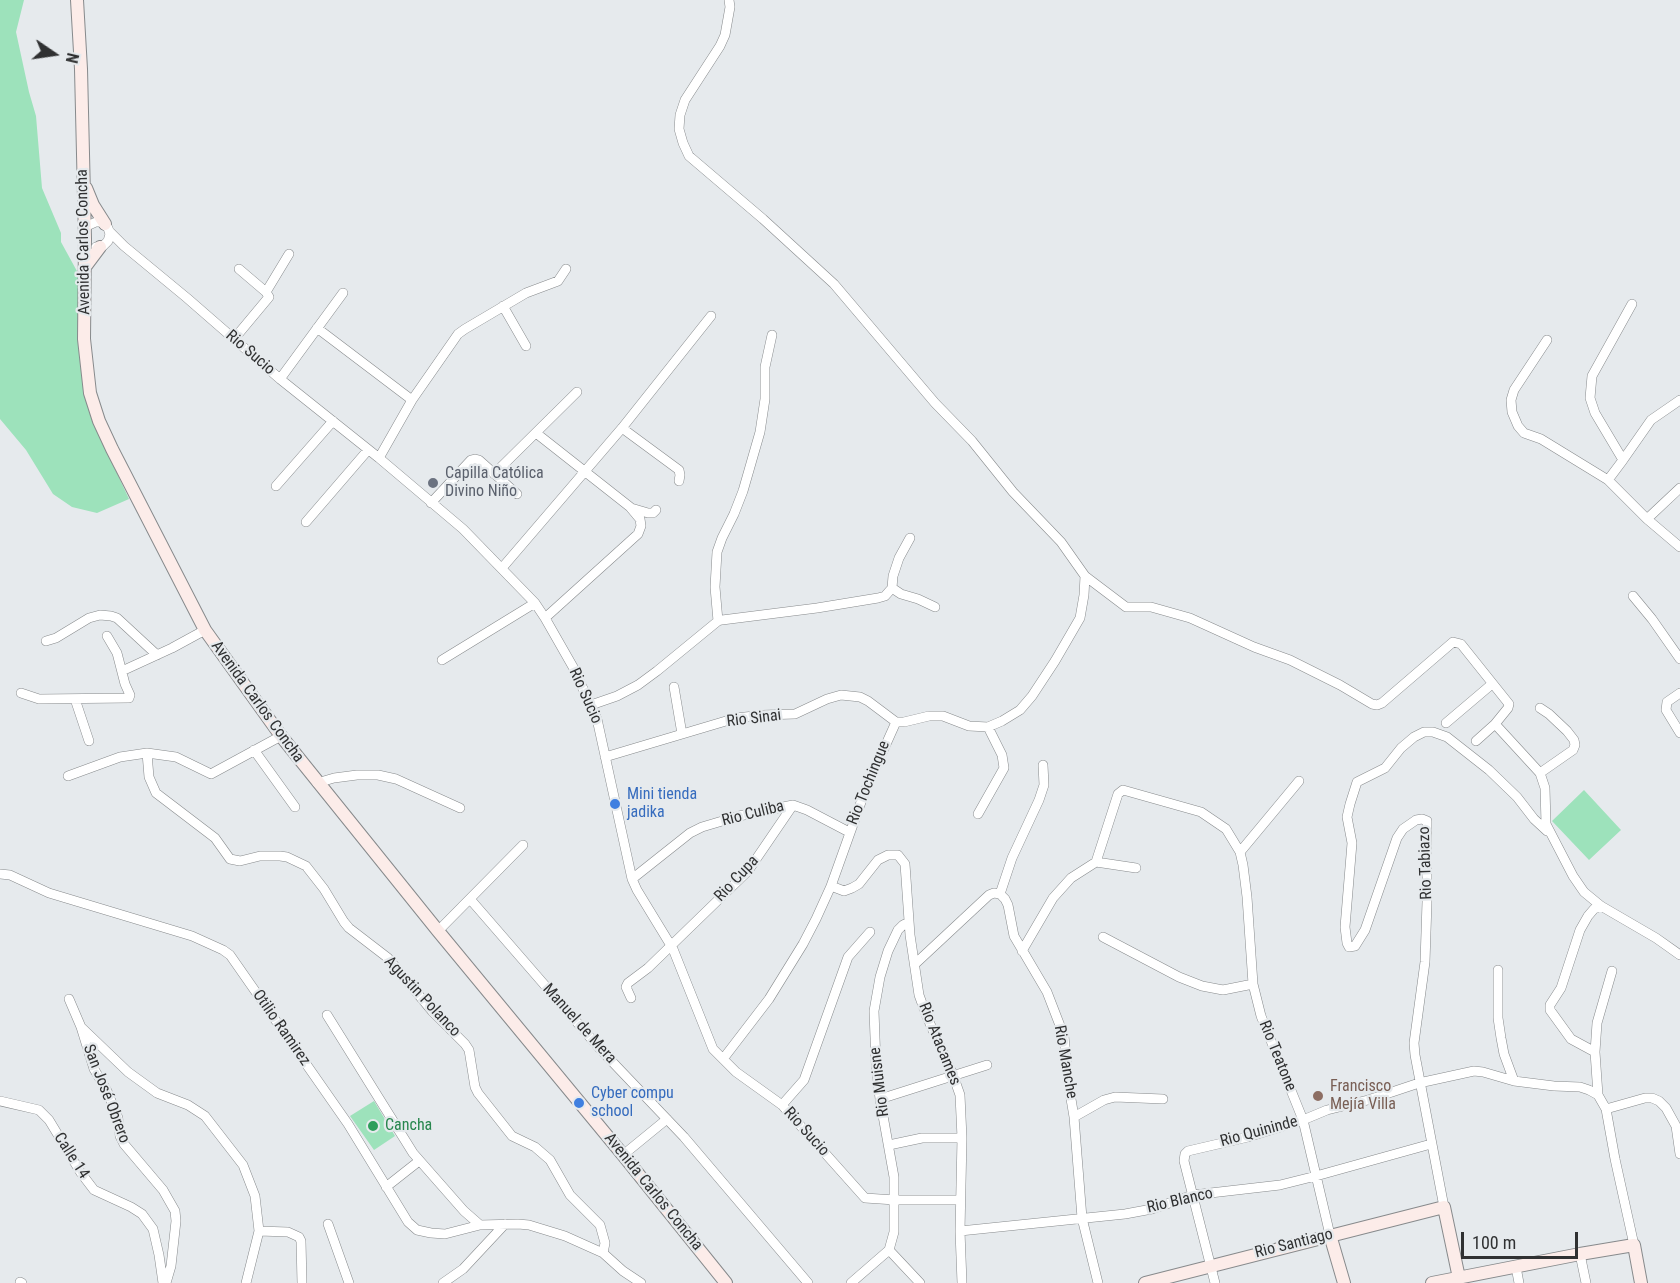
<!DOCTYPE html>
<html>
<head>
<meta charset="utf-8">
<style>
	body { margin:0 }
	#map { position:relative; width:1680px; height:1283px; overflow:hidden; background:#e6eaed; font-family:"Roboto Condensed",sans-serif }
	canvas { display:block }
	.north { position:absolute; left:24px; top:24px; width:60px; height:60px; -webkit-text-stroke:4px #e6eaed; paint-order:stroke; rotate:103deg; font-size:16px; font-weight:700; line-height:24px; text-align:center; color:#303132 }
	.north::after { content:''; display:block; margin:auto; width:21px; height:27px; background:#303132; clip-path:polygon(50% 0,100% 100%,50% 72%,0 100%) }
	.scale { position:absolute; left:1461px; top:1232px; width:117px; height:27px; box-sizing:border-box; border:3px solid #303132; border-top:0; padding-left:8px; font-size:18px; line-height:21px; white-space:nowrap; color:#303132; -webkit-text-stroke:4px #e6eaed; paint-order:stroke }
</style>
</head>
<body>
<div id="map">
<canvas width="1680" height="1283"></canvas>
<div class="north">N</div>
<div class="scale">100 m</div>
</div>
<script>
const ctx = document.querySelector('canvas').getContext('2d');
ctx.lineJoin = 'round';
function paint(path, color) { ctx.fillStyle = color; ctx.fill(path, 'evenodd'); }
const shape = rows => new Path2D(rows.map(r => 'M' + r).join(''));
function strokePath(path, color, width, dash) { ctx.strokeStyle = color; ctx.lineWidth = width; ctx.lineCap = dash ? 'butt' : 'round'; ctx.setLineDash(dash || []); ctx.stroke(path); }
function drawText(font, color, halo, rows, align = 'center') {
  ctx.font = font + ' "Roboto Condensed",sans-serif'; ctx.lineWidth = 4.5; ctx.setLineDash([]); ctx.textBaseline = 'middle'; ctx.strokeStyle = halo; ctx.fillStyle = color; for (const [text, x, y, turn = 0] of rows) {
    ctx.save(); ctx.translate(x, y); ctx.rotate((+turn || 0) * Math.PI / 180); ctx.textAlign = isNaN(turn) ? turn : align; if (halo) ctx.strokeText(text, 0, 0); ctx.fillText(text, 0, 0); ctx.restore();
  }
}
paint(shape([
	[0,0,24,0,16,32,29,92,36,116,42,188,61,233,61,242,78,273,78,340,86,392,100,437,129,499,97,513,72,507,53,494,26,450,0,419],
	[1584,790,1621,830,1589,860,1552,821],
	[374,1101,395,1136,374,1150,350,1116]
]), '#9de2bb');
const street = shape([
	[729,0,730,7,725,35,720,46,685,100,680,115,679,129,683,143,689,156,763,219,834,284,935,403,972,441,1013,492,1061,542,1085,576,1126,607,1151,607,1190,618,1254,647,1290,660,1340,685,1372,704,1377,705,1382,703,1453,642,1461,644,1509,704,1508,708,1495,724,1540,773,1545,788,1546,824,1573,876,1584,892,1601,906,1656,938,1680,955],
	[85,231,87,226,96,222,101,222,108,228,110,234,108,241,103,246,96,247],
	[109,231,124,246,187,298,280,379,379,458,463,529,535,603,545,618,573,667,597,719,632,879,637,890,673,949,713,1049,736,1072,782,1105,865,1198,895,1200,960,1200],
	[266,292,289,254],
	[503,306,526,346],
	[317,328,412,400],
	[234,339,269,297,266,292,239,269],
	[1547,340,1514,390,1511,400,1512,412,1518,426,1524,433,1541,439,1608,480,1647,519,1680,547],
	[280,379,343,293],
	[622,428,679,470,680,475,679,481],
	[536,433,630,507,640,519,641,526,638,534,545,618],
	[379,458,412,400,458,334,465,329,526,293,558,281,566,269],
	[1623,460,1651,420,1680,400],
	[494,474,577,392],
	[1608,480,1623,460,1595,413,1590,398,1592,376,1632,304],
	[276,486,333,421],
	[431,503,471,460,475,459,479,460,517,494],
	[631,508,648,513,653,513,656,510],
	[1647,519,1680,488],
	[306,522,368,450],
	[502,568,622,428,711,316],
	[892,588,901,594,918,599,935,607],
	[1633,596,1652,619,1680,659],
	[718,621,715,587,717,552,722,538,734,514,743,491,760,432,765,399,765,367,772,335],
	[46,641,56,638,89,618,100,615,111,616,117,618,157,655],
	[442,660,535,603],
	[122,671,172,648,205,630],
	[674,687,682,734],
	[21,693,39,699,129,698,130,695,125,684,117,653,107,636],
	[1680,693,1667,702,1666,710,1680,733],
	[75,699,89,741],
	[591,705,617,696,638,685,657,671,718,621,722,620,817,608,878,598,885,596,892,588,893,576,899,558,910,538],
	[1446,723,1492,684],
	[1476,741,1495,724],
	[254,750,295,807],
	[147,753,149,777,156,793,215,838,230,859,240,861,260,856,280,856,287,857,306,866,324,889,344,922,349,928,388,958,432,1011,465,1044,469,1050,475,1087,478,1093,512,1136,535,1147,550,1160,570,1195,600,1225,605,1243,603,1253],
	[605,757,736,718,763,715,795,714,827,699,841,695,860,697,868,701,896,722],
	[1540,773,1573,750,1575,745,1574,740,1567,731,1549,714,1540,708],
	[68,776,120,757,147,753,176,757,211,774,281,736],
	[317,783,334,778,357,775,378,775,396,779,460,808],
	[978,814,1004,768,1002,755,988,727],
	[1240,852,1299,781],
	[1096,862,1136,868],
	[0,874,10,875,49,893,192,936,223,950,230,955,348,1124,408,1222,417,1230,431,1233,445,1234,480,1225,518,1224,529,1225,565,1236,603,1253,623,1271,641,1283],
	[632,879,690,833,702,827,739,816,793,805,807,810,849,832],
	[831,886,844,891,852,888,859,884,878,860,888,855,898,855,905,864,910,935,919,995,927,1017,953,1075,960,1095,962,1138,960,1231,962,1283],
	[1000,894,1012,858,1039,800,1044,785,1043,765],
	[470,899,601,1050,684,1137,808,1283],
	[438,931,523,845],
	[1103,937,1179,977,1202,986,1223,990,1253,984],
	[1022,951,1053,898,1071,878,1096,862,1118,794,1123,790,1201,812,1226,829,1240,852,1243,865,1247,897,1253,984,1261,1016,1303,1120,1330,1235],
	[915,964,989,895,994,893,1000,894,1005,899,1008,905,1014,936,1047,992,1064,1036,1068,1081,1074,1117,1082,1218,1098,1283],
	[1498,970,1498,1018,1501,1038,1504,1054,1514,1081],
	[631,998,626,987,628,983,648,968,748,871,793,805],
	[69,999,81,1027,94,1069,107,1091,118,1118,120,1136,124,1144,163,1190,175,1211,176,1221,171,1266,166,1283],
	[327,1015,413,1153,464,1211,480,1225],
	[81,1027,128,1072,157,1093,188,1105,205,1116,243,1165,255,1196,259,1231,246,1283],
	[1595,1052,1571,1039,1550,1010,1550,1005,1561,988,1580,930,1588,916,1594,909,1601,906],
	[723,1059,769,999,803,944,816,919,831,886,865,791,896,722,904,722,929,716,943,716,969,726,988,727,1002,721,1020,710,1032,696,1055,661,1080,618,1084,595,1085,576],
	[1598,1095,1595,1052,1597,1023,1612,971],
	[880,1099,987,1065],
	[0,1101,39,1110,49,1120,81,1173,94,1190,131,1207,142,1214,153,1229,159,1255,163,1283],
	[782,1105,804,1080,848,957,870,932],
	[1606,1109,1645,1098,1652,1098,1659,1101,1666,1108,1676,1126,1680,1154],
	[1074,1117,1104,1100,1115,1097,1163,1099],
	[889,1145,922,1138,962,1138],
	[623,1155,667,1119],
	[386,1187,419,1161],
	[1444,1207,1415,1055,1414,1043,1425,962,1427,902,1427,821,1422,819,1416,820,1403,829,1397,838,1365,930,1355,946,1349,947,1347,943,1345,927,1352,843,1347,817,1350,804,1357,782,1385,768,1401,748,1414,737,1424,732,1433,732,1447,737,1489,770,1517,797,1534,819,1547,831],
	[328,1224,349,1283],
	[259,1231,288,1232,299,1237,301,1241,302,1283],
	[960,1231,1125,1214,1152,1209,1193,1195,1280,1185,1316,1176,1431,1144],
	[889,1250,920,1283],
	[1580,1254,1586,1283],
	[1516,1267,1519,1283],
	[20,1282,22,1283],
	[443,1283,463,1269,505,1224],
	[851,1283,889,1250,894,1232,894,1177,880,1099,876,1064,874,1011,880,977,888,951,898,930,903,925,909,922],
	[1215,1283,1184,1161,1185,1154,1188,1151,1248,1137,1303,1120,1327,1110,1368,1100,1419,1083,1474,1071,1483,1072,1514,1081,1554,1086,1580,1087,1589,1090,1598,1095,1606,1109,1615,1159,1634,1245]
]);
const secondary = shape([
	[77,0,81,69,85,239,84,339,90,393,99,421,112,449,205,630,281,736,438,931,623,1155,726,1283],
	[86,188,93,205,105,224],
	[85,267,100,247],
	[1330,1235,1344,1283],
	[1145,1283,1444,1207,1459,1278],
	[1432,1283,1580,1254,1634,1245,1641,1283]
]);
strokePath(street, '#878a8c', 10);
strokePath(secondary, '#878a8c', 14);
strokePath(street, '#fff', 9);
strokePath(secondary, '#fcece9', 12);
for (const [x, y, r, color] of [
	[433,483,6,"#6b7280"],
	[615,804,6,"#3f7fe0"],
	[1318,1096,6,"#8d6e63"],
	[579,1103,6,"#3f7fe0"],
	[373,1126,6,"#2e9e5b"]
]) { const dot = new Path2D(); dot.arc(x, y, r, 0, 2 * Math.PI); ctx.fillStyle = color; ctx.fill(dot); strokePath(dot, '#e6eaed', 2); }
drawText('16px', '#303132', '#e6eaed', [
	["Avenida Carlos Concha",84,242,-91],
	["Rio Sucio",250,353,41],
	["Rio Sucio",585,696,66],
	["Avenida Carlos Concha",257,702,54],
	["Rio Sinai",754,719,-7],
	["Rio Tochingue",869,783,-68],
	["Rio Culiba",753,814,-14],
	["Rio Tabiazo",1426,863,-92],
	["Rio Cupa",737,879,-47],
	["Agustin Polanco",422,997,47],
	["Manuel de Mera",579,1024,48],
	["Otilio Ramirez",281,1028,55],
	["Rio Atacames",939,1044,68],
	["Rio Teatone",1277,1056,68],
	["Rio Manche",1065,1062,80],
	["Rio Muisne",880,1082,-97],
	["San José Obrero",106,1094,69],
	["Rio Sucio",806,1132,48],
	["Rio Quininde",1259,1132,-15],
	["Calle 14",71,1156,57],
	["Avenida Carlos Concha",653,1192,51],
	["Rio Blanco",1180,1201,-13],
	["Rio Santiago",1294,1244,-14]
]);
drawText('16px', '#5b616d', '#e6eaed', [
	["Capilla Católica",445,474],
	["Divino Niño",445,492]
], 'left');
drawText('16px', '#366cbe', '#e6eaed', [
	["Mini tienda",627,795],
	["jadika",627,813],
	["Cyber compu",591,1094],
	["school",591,1112]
], 'left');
drawText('16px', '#785e54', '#e6eaed', [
	["Francisco",1330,1087],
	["Mejía Villa",1330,1105]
], 'left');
drawText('16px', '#27864d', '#e6eaed', [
	["Cancha",385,1126]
], 'left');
</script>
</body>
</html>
